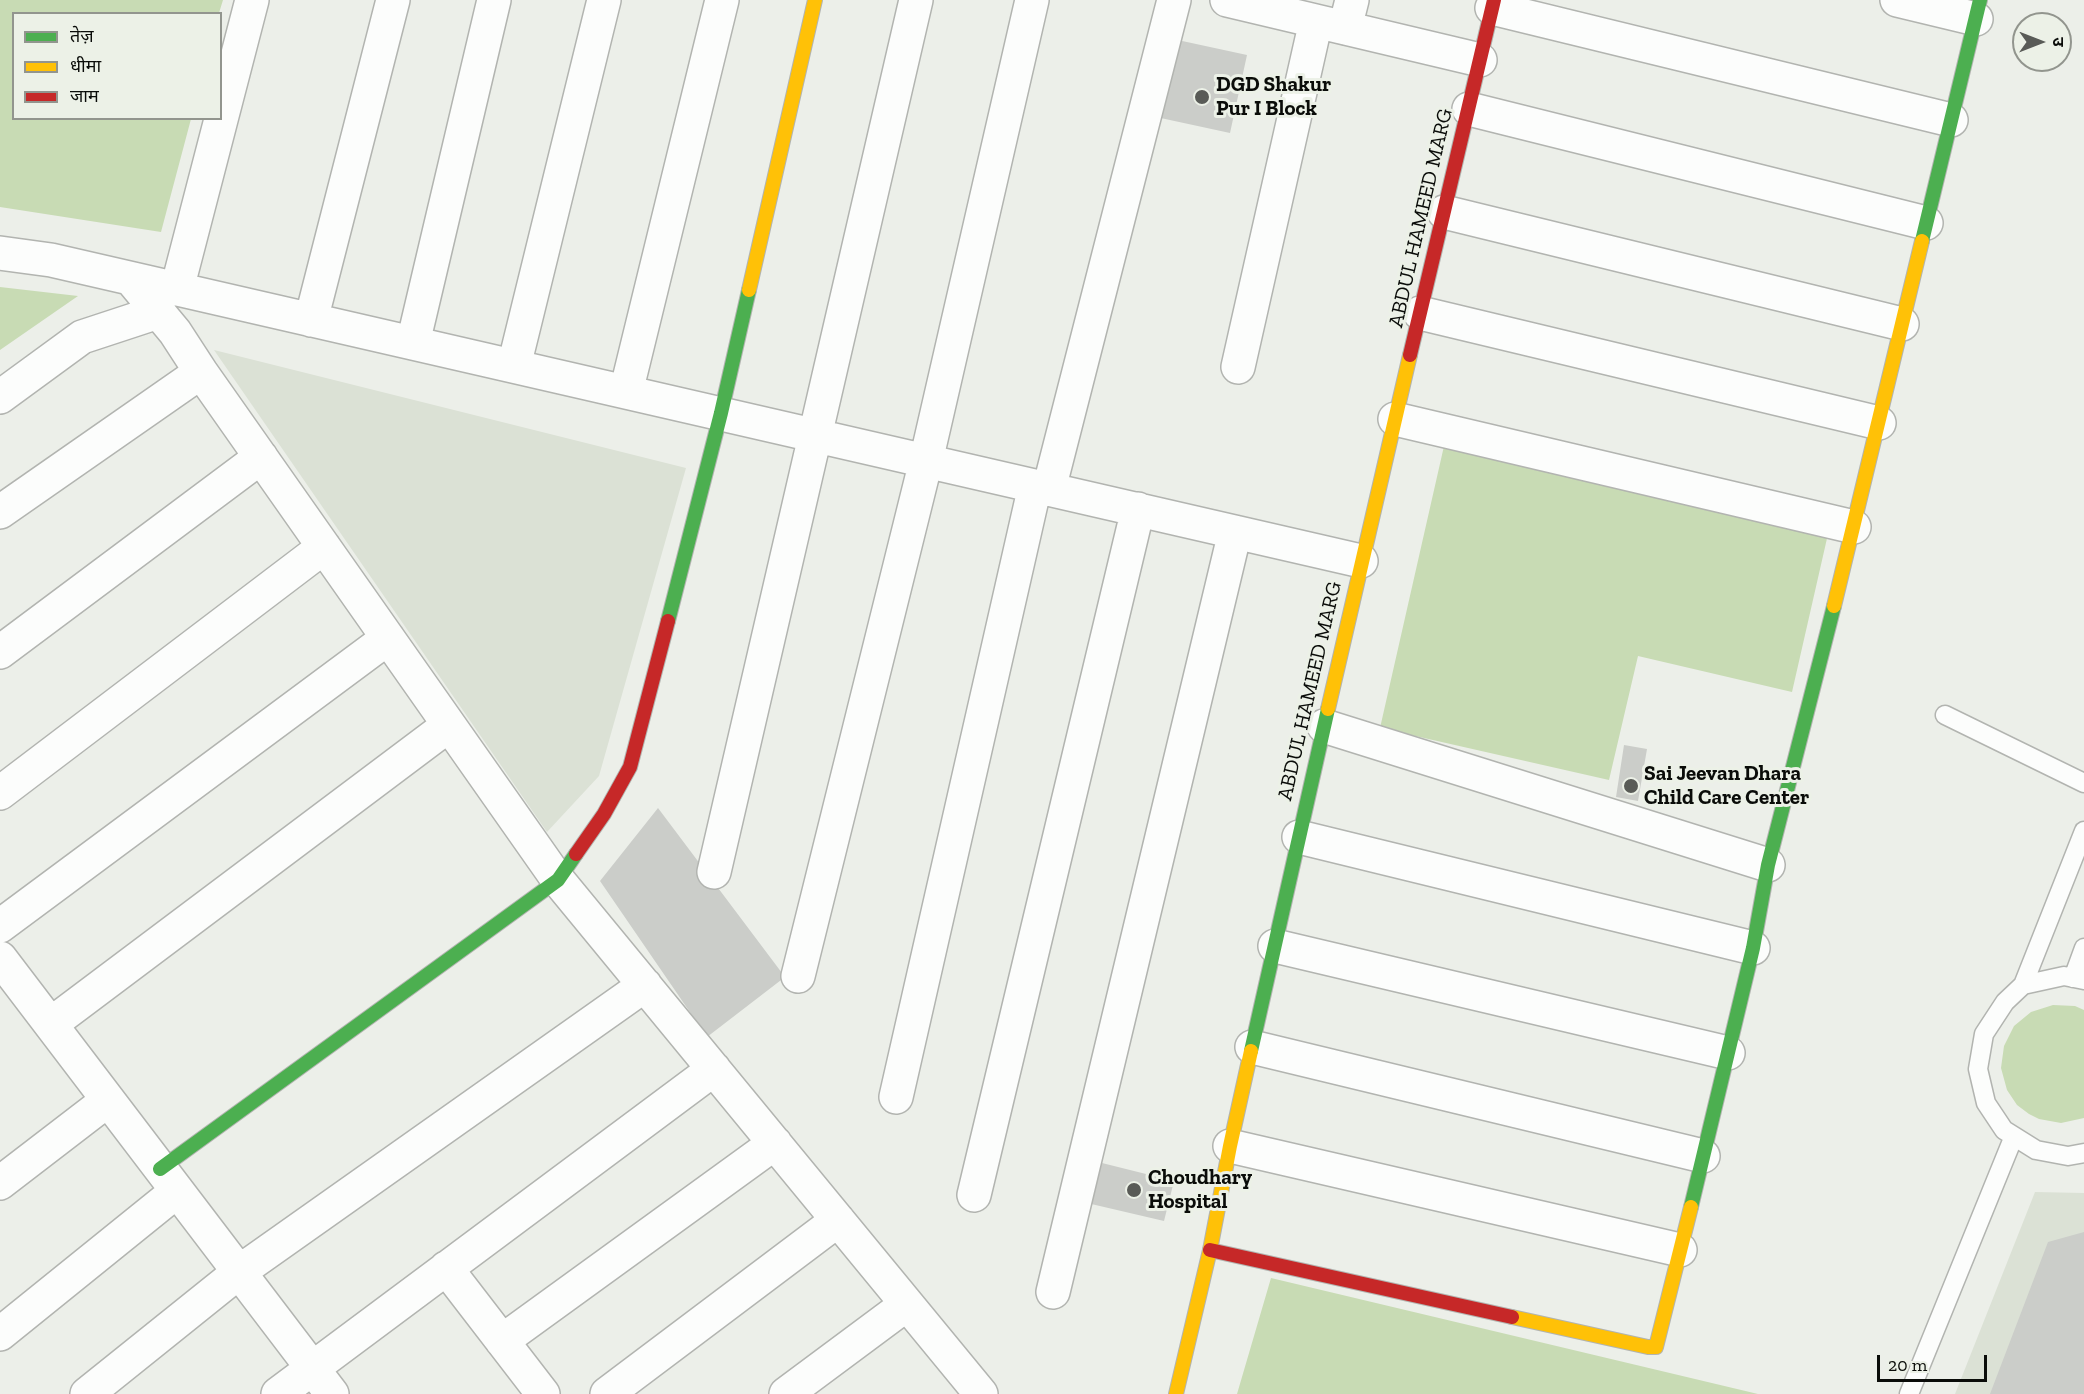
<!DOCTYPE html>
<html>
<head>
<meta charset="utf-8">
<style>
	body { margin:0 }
	#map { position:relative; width:2084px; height:1394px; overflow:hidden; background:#ecefe9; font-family:"Zilla Slab","Noto Sans Devanagari",serif }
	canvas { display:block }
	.legend { position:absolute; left:12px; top:12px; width:210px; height:108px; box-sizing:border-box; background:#ecf1e7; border:2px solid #92958e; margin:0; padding:8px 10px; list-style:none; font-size:18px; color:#0a0c09 }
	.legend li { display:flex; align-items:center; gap:12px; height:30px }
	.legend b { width:30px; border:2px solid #92958e }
	.north { position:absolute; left:2012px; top:12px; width:60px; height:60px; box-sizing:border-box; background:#ecf1e7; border:2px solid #92958e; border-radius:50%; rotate:90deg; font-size:16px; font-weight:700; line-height:24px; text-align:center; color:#0a0c09 }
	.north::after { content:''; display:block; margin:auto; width:21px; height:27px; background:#595b57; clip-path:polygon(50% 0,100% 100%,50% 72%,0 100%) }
	.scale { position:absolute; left:1877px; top:1355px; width:110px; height:27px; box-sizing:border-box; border:3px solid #0a0c09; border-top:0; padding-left:8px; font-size:18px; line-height:21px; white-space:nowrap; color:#0a0c09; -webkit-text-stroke:4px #ecf1e7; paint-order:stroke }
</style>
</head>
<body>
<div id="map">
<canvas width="2084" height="1394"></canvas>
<ul class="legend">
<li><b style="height:8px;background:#4caf50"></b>तेज़</li>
<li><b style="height:8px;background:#ffc107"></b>धीमा</li>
<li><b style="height:8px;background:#c62828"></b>जाम</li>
</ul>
<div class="north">उ</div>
<div class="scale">20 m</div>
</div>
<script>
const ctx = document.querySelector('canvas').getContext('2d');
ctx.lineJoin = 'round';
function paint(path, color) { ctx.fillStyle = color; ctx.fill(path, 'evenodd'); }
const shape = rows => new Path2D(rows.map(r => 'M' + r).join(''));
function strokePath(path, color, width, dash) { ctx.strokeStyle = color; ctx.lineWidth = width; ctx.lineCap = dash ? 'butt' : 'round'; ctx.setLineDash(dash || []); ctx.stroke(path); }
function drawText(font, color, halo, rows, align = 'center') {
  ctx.font = font + ' "Zilla Slab",serif'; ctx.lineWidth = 6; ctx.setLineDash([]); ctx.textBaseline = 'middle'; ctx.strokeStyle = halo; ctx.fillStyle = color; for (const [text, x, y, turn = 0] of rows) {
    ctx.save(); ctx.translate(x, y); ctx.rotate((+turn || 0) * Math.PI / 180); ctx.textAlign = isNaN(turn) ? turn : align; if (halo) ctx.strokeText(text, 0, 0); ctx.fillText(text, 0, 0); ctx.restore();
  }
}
paint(shape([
	[214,350,686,468,599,776,547,832],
	[2035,1192,2084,1193,2084,1394,1955,1394]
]), '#dbe1d5');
paint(shape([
	[0,0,223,0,219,13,14,14,14,118,191,119,161,232,0,207],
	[0,287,78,296,0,350],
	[1444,446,1828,534,1792,692,1638,656,1609,780,1380,728],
	[2053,1005,2075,1006,2084,1010,2084,1118,2061,1123,2039,1119,2029,1114,2017,1105,2007,1090,2001,1068,2004,1046,2014,1026,2031,1012],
	[1271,1278,1758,1394,1237,1394]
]), '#c8dbb4');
paint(shape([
	[1173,39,1247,55,1230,133,1156,117],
	[1624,745,1647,749,1638,801,1616,797],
	[658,808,785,977,707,1037,600,881],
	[1098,1162,1174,1181,1164,1221,1087,1203],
	[2084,1232,2084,1394,1990,1394,2048,1242]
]), '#cbcdc9');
const lane = shape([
	[1945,715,2084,783],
	[2073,978,2084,948],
	[2084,980,2064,976,2023,985,2005,1002,1984,1034,1978,1069,1986,1103,2004,1130,2036,1150,2068,1156,2084,1153],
	[2023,985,2084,831],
	[1909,1394,2014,1136]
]);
const street = shape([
	[1227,0,1480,60],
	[1897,0,1976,19],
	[1492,8,1951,120],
	[1345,28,1352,0],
	[1469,109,1926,223],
	[1444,212,1902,324],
	[0,253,51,260,1361,561],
	[131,279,175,332,201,372,558,880,981,1394],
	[177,289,252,0],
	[1420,313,1879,423],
	[311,320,393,0],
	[413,343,494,0],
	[514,366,604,0],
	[1238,367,1316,21],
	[626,392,722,0],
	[0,397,82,337,158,312],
	[1395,419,1854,527],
	[1049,489,1174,0],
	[0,512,201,372],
	[0,652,261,457],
	[1324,726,1768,865],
	[0,793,324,547],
	[1299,837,1753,948],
	[714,872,916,0],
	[0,926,388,638],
	[1275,946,1728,1053],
	[0,958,332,1394],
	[798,976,926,461,1032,0],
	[51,1024,449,725],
	[1252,1047,1703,1156],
	[896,1097,1035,486],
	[1230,1146,1680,1250],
	[0,1183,108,1100],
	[974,1195,1138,509],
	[446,1268,543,1394],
	[1053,1292,1235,532],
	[0,1334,177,1191],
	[502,1341,775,1143],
	[87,1394,239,1272,645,985],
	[278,1394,714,1069],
	[607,1394,838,1220],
	[786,1394,907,1304]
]);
const fast = shape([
	[1922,241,1980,0],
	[668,621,721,413,749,290],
	[1251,1051,1328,709],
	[160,1169,558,880,576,854],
	[1691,1207,1753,948,1768,865,1834,606]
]);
const slow = shape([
	[749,290,815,0],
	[1834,606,1922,241],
	[1328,709,1410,355],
	[1512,1317,1648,1347,1656,1347,1691,1207],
	[1176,1394,1210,1250,1230,1146,1251,1051]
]);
const jam = shape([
	[1410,355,1494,0],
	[576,854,604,814,630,767,668,621],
	[1210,1250,1512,1317]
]);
strokePath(lane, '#b2b4b0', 21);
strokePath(street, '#b2b4b0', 36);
strokePath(fast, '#b2b4b0', 16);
strokePath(slow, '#b2b4b0', 16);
strokePath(jam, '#b2b4b0', 16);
strokePath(lane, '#fcfdfc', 18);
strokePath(street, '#fcfdfc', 33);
strokePath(fast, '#4caf50', 14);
strokePath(slow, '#ffc107', 14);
strokePath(jam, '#c62828', 14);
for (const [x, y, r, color] of [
	[1202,97,8,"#595b57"],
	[1631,786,8,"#595b57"],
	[1134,1190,8,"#595b57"]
]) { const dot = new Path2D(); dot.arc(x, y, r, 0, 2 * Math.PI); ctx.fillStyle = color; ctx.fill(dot); strokePath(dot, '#ecf1e7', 2); }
drawText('bold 21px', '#0a0c09', '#ecf1e7', [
	["DGD Shakur",1216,85],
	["Pur I Block",1216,109],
	["Sai Jeevan Dhara",1644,774],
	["Child Care Center",1644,798],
	["Choudhary",1148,1178],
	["Hospital",1148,1202]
], 'left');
drawText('21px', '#0a0c09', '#ecf1e7', [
	["ABDUL HAMEED MARG",1421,218,-77],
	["ABDUL HAMEED MARG",1310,691,-77]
]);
</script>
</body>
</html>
